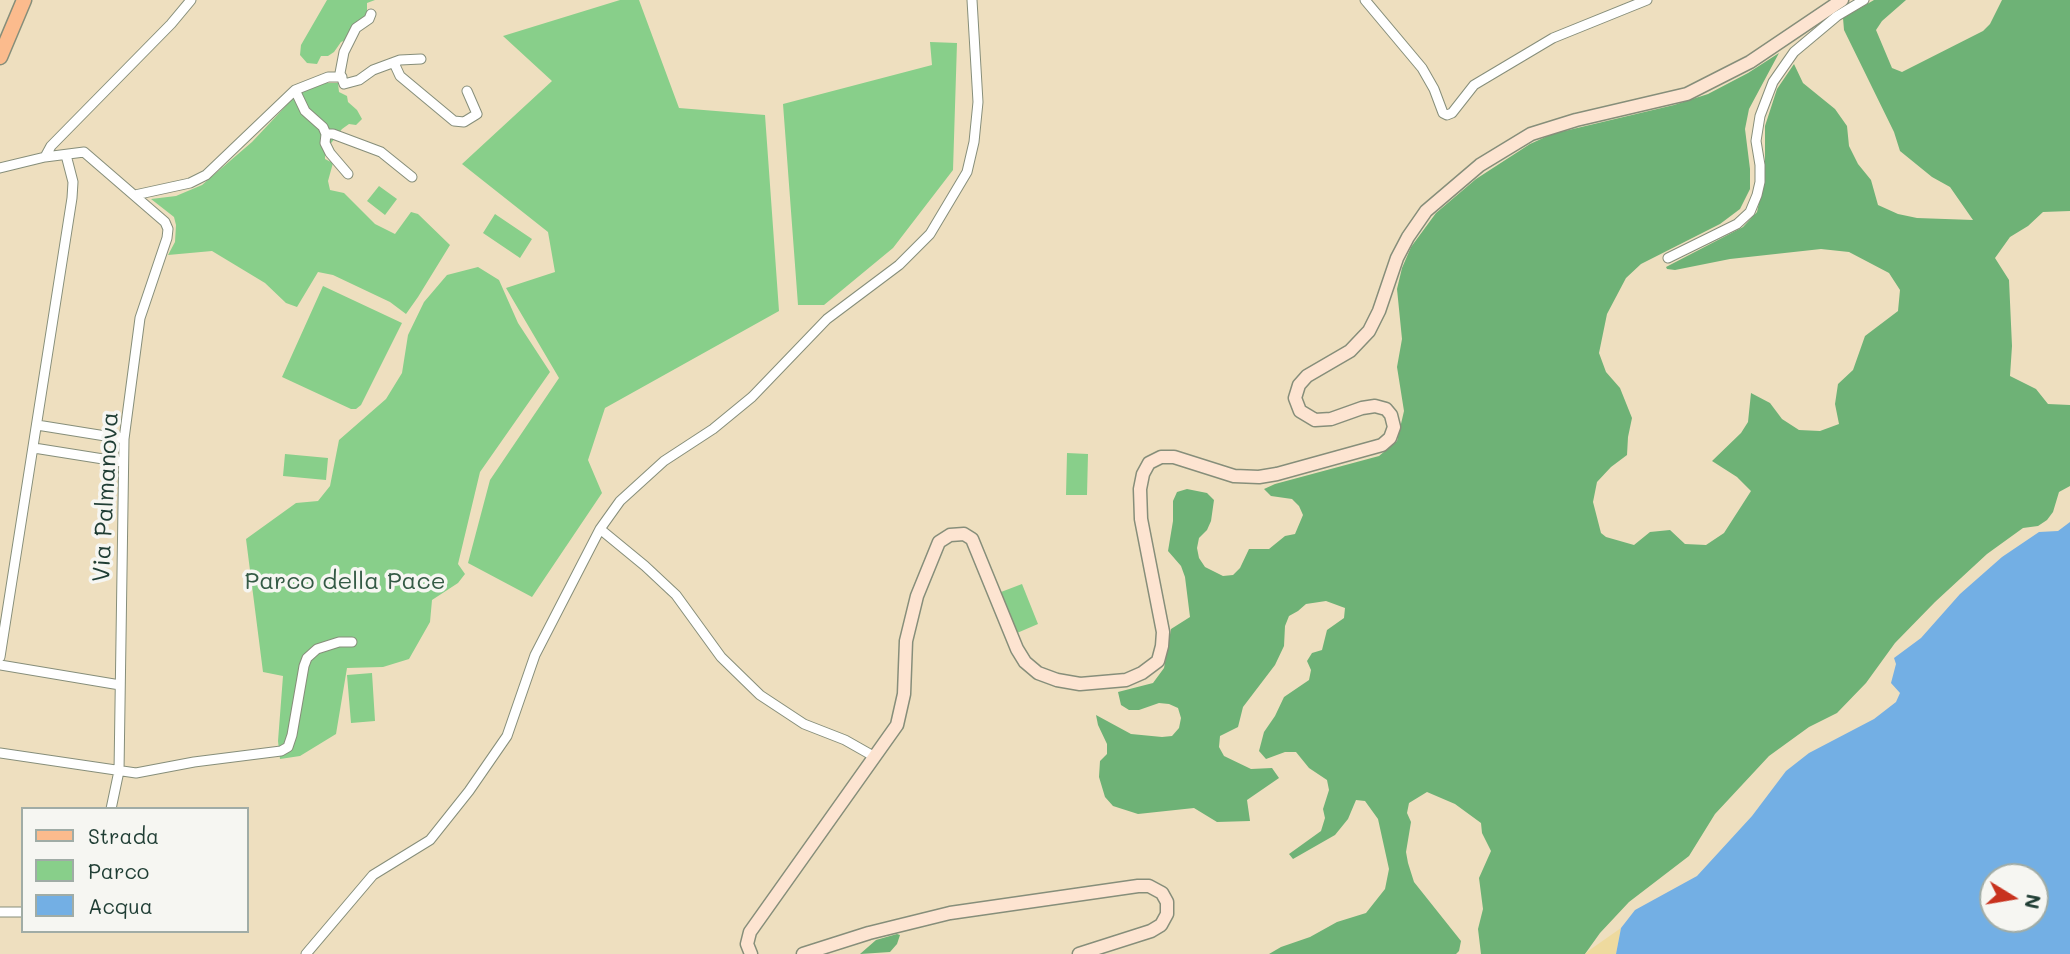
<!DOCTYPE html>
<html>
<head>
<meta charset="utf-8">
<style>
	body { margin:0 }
	#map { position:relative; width:2070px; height:954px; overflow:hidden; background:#eedfbf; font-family:Mali,sans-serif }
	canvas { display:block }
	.legend { position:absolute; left:21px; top:807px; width:228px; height:126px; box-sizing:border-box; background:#f6f6f2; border:2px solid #a0aca6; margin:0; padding:9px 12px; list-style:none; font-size:21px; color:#1f3d34 }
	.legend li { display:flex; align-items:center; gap:14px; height:35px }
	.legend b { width:35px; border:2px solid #a0aca6 }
	.north { position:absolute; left:1979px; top:863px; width:70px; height:70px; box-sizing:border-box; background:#f6f6f2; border:2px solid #a0aca6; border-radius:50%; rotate:101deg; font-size:19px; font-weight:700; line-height:28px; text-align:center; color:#1f3d34 }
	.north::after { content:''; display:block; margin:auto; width:24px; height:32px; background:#c8321e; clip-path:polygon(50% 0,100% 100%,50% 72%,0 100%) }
</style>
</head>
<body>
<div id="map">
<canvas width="2070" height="954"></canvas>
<ul class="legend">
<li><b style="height:9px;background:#fbbb8d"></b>Strada</li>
<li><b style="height:19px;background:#88cf8a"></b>Parco</li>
<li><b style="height:19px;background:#73afe4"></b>Acqua</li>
</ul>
<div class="north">N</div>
</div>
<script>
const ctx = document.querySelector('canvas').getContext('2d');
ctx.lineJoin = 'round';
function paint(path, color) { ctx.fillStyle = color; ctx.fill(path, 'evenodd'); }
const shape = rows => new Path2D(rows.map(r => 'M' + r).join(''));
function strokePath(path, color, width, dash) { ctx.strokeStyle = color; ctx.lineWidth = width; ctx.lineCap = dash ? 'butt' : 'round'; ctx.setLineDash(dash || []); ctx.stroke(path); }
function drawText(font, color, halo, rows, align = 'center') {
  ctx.font = font + ' Mali,sans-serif'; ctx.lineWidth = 7; ctx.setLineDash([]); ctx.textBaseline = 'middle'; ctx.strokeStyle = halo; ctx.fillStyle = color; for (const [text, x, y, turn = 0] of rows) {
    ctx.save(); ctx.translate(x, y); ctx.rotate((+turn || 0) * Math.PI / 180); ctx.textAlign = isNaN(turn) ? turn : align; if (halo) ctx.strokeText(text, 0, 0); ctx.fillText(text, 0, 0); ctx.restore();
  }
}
paint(shape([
	[327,0,375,0,367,3,367,15,357,23,348,39,341,42,334,52,328,56,321,56,317,64,307,63,300,55,301,45],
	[620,0,639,0,679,108,765,115,779,311,605,408,588,460,602,493,532,597,468,563,490,480,559,378,506,288,555,272,548,232,462,164,552,81,503,36],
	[930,42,957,43,953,170,893,248,824,305,798,305,783,104,932,65],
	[325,83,338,83,339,92,347,96,348,102,357,110,362,119,356,125,349,124,342,129,325,151,325,159,333,163,328,181,330,190,344,193,375,224,395,234,411,212,418,214,450,245,418,297,406,314,390,302,333,275,318,272,297,307,286,303,265,283,212,251,168,255,175,242,176,225,174,217,151,199,176,196,202,185,252,142,299,92],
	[379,186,397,199,385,215,367,201],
	[495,214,532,239,520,258,483,233],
	[478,267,499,280,518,323,550,372,480,472,458,564,465,574,458,583,432,600,430,622,409,659,383,667,347,668,336,734,300,756,280,759,278,741,283,676,263,672,246,539,296,503,318,501,330,486,339,440,386,399,402,373,408,335,424,302,447,275],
	[323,286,402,323,361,405,356,409,351,409,282,377],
	[1067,453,1088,454,1087,495,1066,495],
	[285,454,328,458,326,480,283,476],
	[1022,584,1038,624,1017,633,1001,592],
	[372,673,375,721,351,723,347,675]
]), '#88cf8a');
paint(shape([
	[1874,0,1906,0,1882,21,1876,30,1892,68,1902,72,1983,31,1990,24,2002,0,2070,0,2070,211,2043,212,2028,226,2010,237,1995,258,2009,280,2012,346,2010,376,2036,389,2048,404,2070,405,2070,486,2059,492,2053,512,2047,520,2038,526,2023,528,1987,554,1935,602,1895,643,1866,683,1837,713,1809,727,1769,756,1715,814,1689,856,1629,902,1600,933,1585,954,1481,954,1478,929,1483,909,1479,878,1491,851,1482,833,1481,823,1455,804,1427,792,1409,803,1407,813,1411,822,1406,852,1408,863,1414,882,1461,941,1459,951,1456,954,1269,954,1281,947,1310,937,1337,922,1366,913,1385,889,1389,869,1378,819,1365,801,1356,800,1348,819,1335,835,1293,859,1289,854,1321,831,1325,818,1323,809,1329,790,1327,780,1309,768,1296,752,1285,752,1266,759,1259,751,1264,732,1275,716,1284,697,1309,680,1311,670,1307,661,1312,653,1322,650,1327,630,1344,618,1345,608,1326,601,1306,604,1298,611,1289,616,1285,626,1284,646,1275,665,1243,707,1238,727,1220,736,1219,747,1224,756,1251,769,1272,768,1279,778,1247,800,1250,821,1217,822,1194,808,1138,814,1113,806,1105,797,1099,777,1100,761,1107,754,1107,744,1098,725,1096,715,1131,734,1162,737,1172,736,1179,728,1181,718,1178,708,1169,704,1159,703,1139,710,1129,710,1121,705,1118,692,1153,683,1164,668,1171,629,1190,617,1185,577,1181,566,1168,551,1173,521,1173,501,1177,492,1187,489,1207,493,1214,500,1211,521,1207,530,1199,538,1197,548,1199,558,1205,567,1223,576,1233,575,1240,568,1249,549,1269,549,1285,536,1295,534,1303,515,1299,506,1292,499,1271,496,1264,489,1275,484,1379,456,1397,441,1404,411,1397,367,1402,339,1397,289,1402,268,1411,247,1436,213,1476,179,1530,144,1552,134,1674,105,1708,94,1748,73,1779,53,1749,109,1745,129,1750,169,1750,189,1740,209,1720,224,1641,264,1626,278,1607,314,1599,353,1606,372,1620,388,1632,418,1628,437,1627,455,1611,467,1597,482,1593,502,1601,533,1606,537,1634,545,1650,532,1670,530,1685,544,1706,545,1724,533,1751,491,1737,477,1712,461,1741,433,1748,422,1751,393,1770,403,1782,419,1799,430,1820,431,1839,424,1835,404,1838,384,1853,370,1865,336,1898,311,1900,290,1889,273,1849,252,1821,249,1730,259,1675,270,1667,269,1666,267,1743,227,1757,212,1765,175,1765,126,1777,89,1794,64,1803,83,1835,109,1847,126,1849,146,1858,164,1871,180,1878,205,1898,214,1917,218,1973,220,1950,187,1932,177,1900,151,1894,132,1844,30,1843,18],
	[897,934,900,935,897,944,890,952,860,954,876,940]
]), '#6eb276');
paint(shape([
	[1621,928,1616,954,1585,954,1591,949]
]), '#eeda9e');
paint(shape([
	[2070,522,2070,954,1616,954,1621,928,1635,910,1697,876,1752,816,1786,771,1809,753,1874,719,1896,702,1900,693,1891,683,1896,664,1894,658,1921,638,1960,594,2002,557,2039,532,2058,531],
	[1993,877,2035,877,2035,919,1993,919]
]), '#73afe4');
const street = shape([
	[1365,0,1422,68,1434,89,1443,113,1447,115,1452,113,1474,85,1553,38,1647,0],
	[371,14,369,19,356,28,344,52,340,73,344,84,359,80,373,70,400,60,421,59],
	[394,63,400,76,454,121,464,122,477,114,467,91],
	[295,90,305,111,323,127,326,134,325,143,330,153,348,174],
	[326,134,333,134,381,152,412,177],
	[45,157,51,146,171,24,191,0],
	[0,168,45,157,84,152,165,222,168,229,167,238,140,318,124,439,119,771,111,809],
	[135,195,190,183,206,175,295,90,328,77,342,77],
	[1668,258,1737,224,1750,212,1757,195,1760,182,1760,165,1756,141,1760,116,1773,82,1794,52,1837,16,1864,0],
	[37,425,124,439],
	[34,448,122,462],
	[600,529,645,566,676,595,721,657,760,695,804,724,845,740,875,757],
	[0,657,72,198,73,182,66,155],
	[0,665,120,685],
	[0,753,136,773,194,762,281,751,288,747,292,735,304,666,307,658,317,649,339,642,352,642],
	[0,912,23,912],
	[306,954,373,875,430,840,469,791,507,736,535,655,600,529,620,501,664,461,713,429,752,397,827,319,899,265,930,234,967,172,974,142,978,102,972,0]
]);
const secondary = shape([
	[751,954,747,944,750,932,897,725,904,694,906,641,917,596,939,542,950,535,964,534,972,539,1017,649,1025,662,1038,673,1057,680,1080,684,1126,680,1142,673,1158,661,1162,646,1163,632,1141,519,1140,489,1143,474,1149,463,1161,457,1174,457,1234,476,1259,477,1277,474,1382,445,1390,438,1394,427,1391,415,1386,409,1375,406,1362,408,1331,419,1315,420,1300,411,1295,398,1299,385,1307,376,1350,351,1369,331,1379,311,1397,258,1408,237,1426,211,1480,165,1531,134,1576,120,1687,94,1750,62,1842,0],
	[803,954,869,933,950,913,1138,886,1149,886,1162,893,1167,902,1167,914,1161,925,1151,931,1079,954]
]);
const primary = shape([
	[0,57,24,0]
]);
strokePath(street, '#868e7a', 11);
strokePath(secondary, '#868e7a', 15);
strokePath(primary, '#868e7a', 17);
strokePath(street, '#fff', 9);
strokePath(secondary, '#fde4d1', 12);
strokePath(primary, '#fbbb8d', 14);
drawText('24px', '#1f3d34', '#f6f6f2', [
	["Via Palmanova",106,497,-87]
]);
drawText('24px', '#345a45', '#f6f6f2', [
	["Parco della Pace",345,582]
]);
</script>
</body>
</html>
